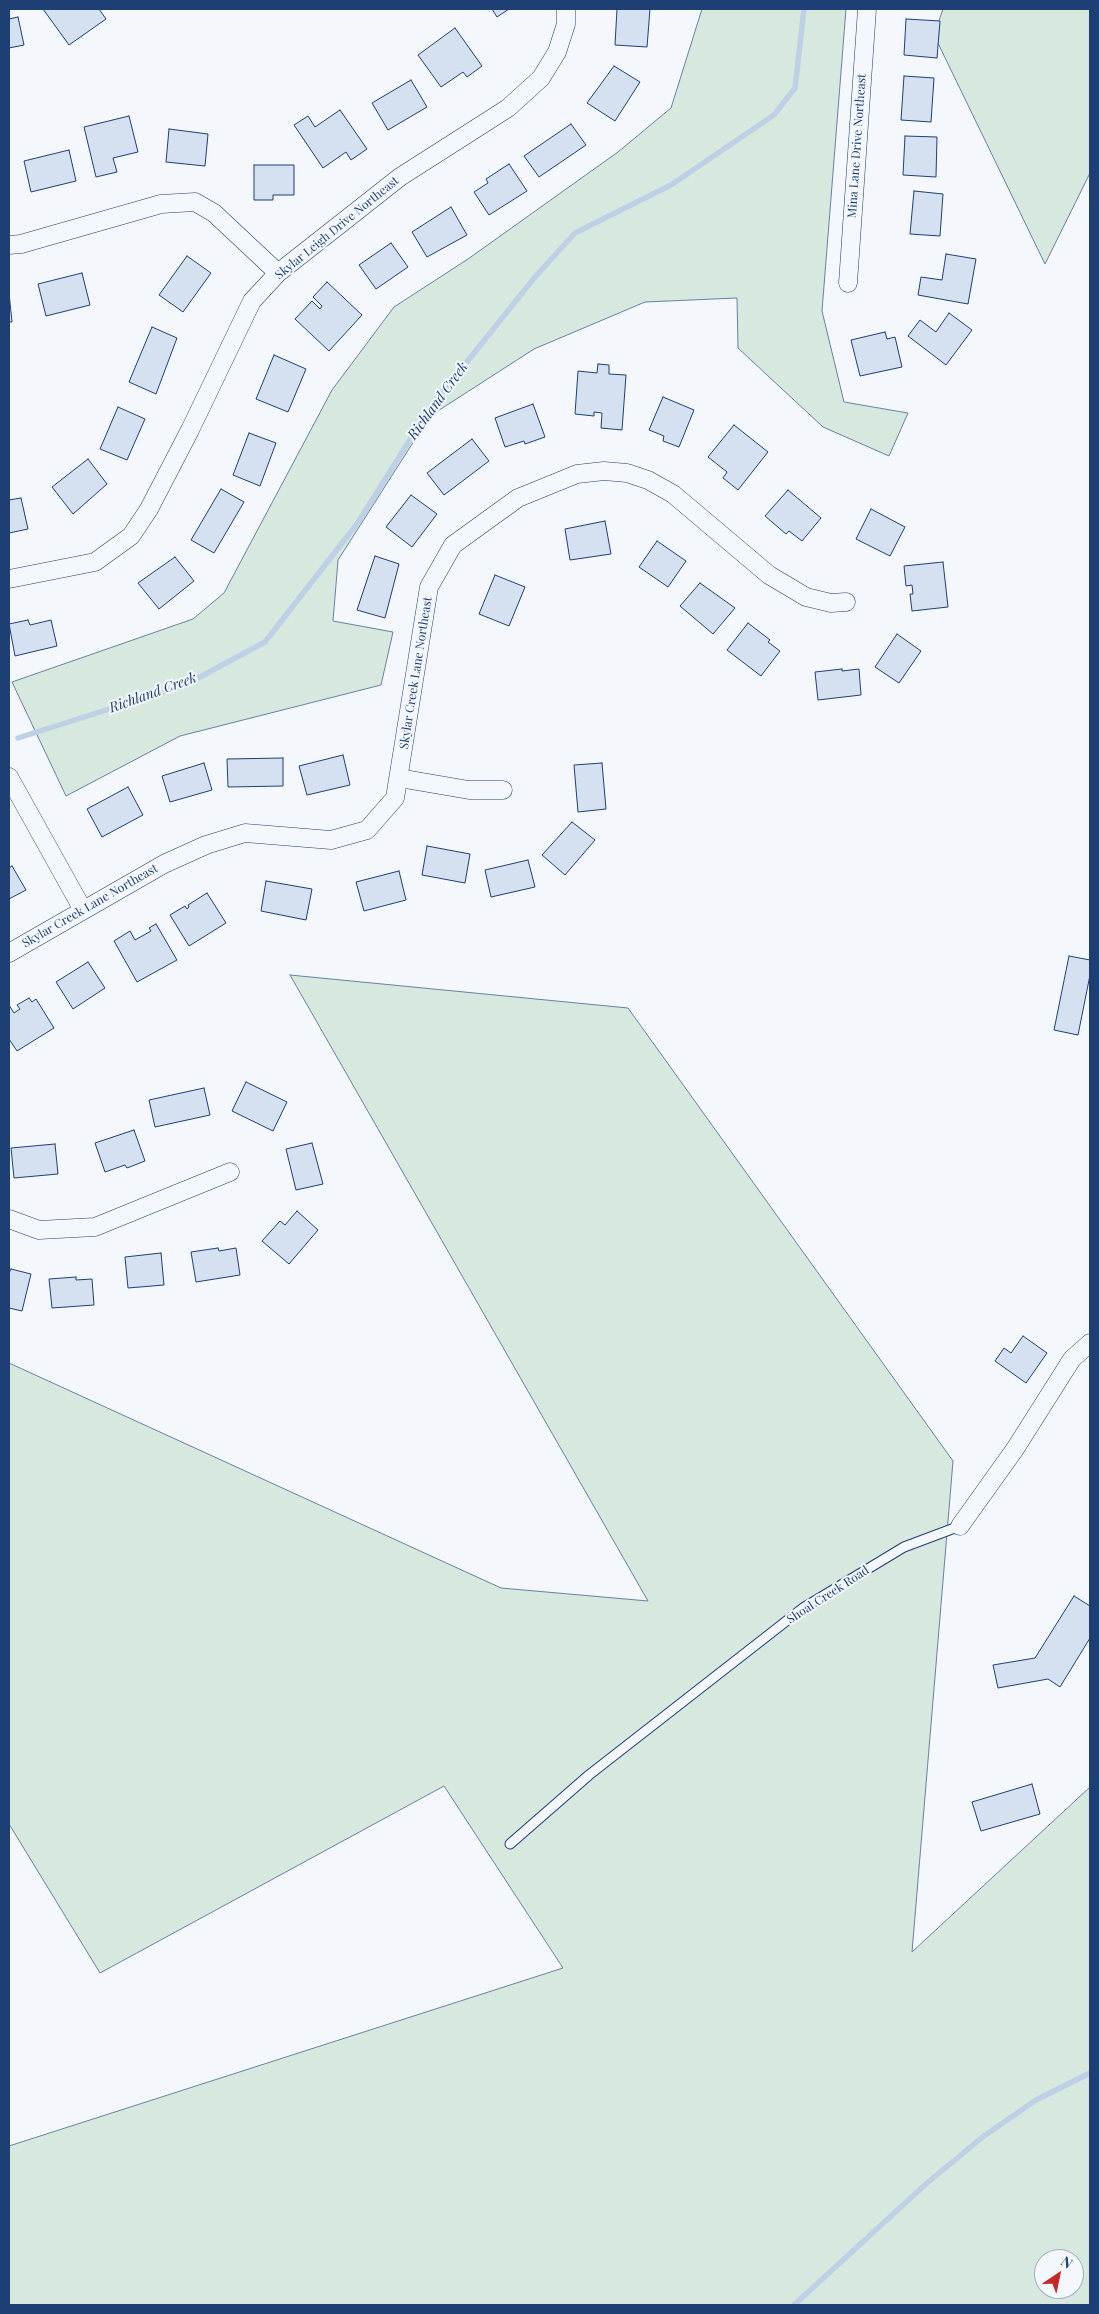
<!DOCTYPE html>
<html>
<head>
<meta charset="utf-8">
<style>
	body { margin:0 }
	#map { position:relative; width:1099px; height:2314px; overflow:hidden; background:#f4f7fb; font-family:"Playfair Display",serif }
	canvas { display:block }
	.frame { position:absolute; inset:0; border:10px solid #1d3f73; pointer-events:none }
	.north { position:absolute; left:1034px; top:2249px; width:50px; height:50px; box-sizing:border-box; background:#f4f7fb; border:1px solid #9eadc5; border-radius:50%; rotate:34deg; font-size:14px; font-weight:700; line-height:20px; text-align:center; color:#1d3f73 }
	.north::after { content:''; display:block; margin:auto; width:18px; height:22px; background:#c62828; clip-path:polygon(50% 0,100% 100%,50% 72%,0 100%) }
</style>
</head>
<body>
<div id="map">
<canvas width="1099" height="2314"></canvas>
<div class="frame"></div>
<div class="north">N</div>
</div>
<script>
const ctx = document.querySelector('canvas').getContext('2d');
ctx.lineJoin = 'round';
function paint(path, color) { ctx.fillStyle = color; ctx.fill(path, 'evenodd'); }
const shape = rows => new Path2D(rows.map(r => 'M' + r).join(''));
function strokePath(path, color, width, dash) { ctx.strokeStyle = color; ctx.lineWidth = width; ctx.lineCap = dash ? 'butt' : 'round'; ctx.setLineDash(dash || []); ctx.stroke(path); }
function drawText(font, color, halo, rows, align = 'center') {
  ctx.font = font + ' "Playfair Display",serif'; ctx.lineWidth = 4; ctx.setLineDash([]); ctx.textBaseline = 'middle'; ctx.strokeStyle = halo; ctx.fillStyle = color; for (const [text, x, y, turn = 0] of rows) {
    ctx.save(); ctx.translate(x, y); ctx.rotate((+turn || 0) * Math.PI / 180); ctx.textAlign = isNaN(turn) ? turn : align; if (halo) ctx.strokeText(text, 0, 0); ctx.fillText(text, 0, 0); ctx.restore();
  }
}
const green = shape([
	[702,9,846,9,822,311,844,402,908,413,889,456,823,427,738,348,737,298,645,302,534,349,430,416,338,560,333,621,393,632,381,685,180,736,66,796,12,682,193,619,224,593,332,390,394,307,468,259,618,152,671,108,702,9],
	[943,9,1090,9,1090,173,1045,264,934,35,943,9],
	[290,975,628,1008,953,1461,912,1952,1090,1787,1090,2305,9,2305,9,2146,563,1968,444,1786,100,1973,9,1824,9,1363,501,1588,648,1601,290,975],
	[1044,2259,1074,2259,1074,2289,1044,2289,1044,2259]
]);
paint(green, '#d7e8df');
strokePath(green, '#687fa3', 1);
strokePath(shape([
	[18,738,185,685,265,642,357,524,430,408,535,277,575,233,671,185,774,115,795,88,804,9],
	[794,2305,927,2183,984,2136,1036,2100,1090,2073]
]), '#bed0e5', 5.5);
const building = shape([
	[43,9,99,9,106,19,69,45,43,9],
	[492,9,509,9,497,17,492,9],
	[617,9,650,9,647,47,615,45,617,9],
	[18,17,24,45,9,48,9,19,18,17],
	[906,19,940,21,937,58,904,55,906,19],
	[455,28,482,66,467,77,463,72,441,87,418,55,455,28],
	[614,66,640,82,615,121,587,103,614,66],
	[904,76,934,78,931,122,901,120,904,76],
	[411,80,427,107,388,130,372,103,411,80],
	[340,110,367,149,351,160,346,152,323,168,294,125,308,116,315,127,340,110],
	[129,116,138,152,113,158,117,172,96,177,84,127,129,116],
	[571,124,586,145,539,177,524,156,571,124],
	[169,129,208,134,205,166,166,162,169,129],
	[905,136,937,137,936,177,903,175,905,136],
	[69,150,76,181,31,192,24,161,69,150],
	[509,164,527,191,489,215,474,192,488,183,486,179,509,164],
	[254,165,294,165,294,195,273,195,273,200,254,200,254,165],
	[914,191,943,194,940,236,910,234,914,191],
	[451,207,467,235,427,257,412,232,451,207],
	[391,243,408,267,376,289,359,265,391,243],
	[946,254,976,259,968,304,918,295,921,277,942,280,946,254],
	[187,256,211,273,183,312,159,295,187,256],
	[82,273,90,305,46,316,38,284,82,273],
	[327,282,362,315,329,351,295,319,312,301,320,309,322,306,313,297,327,282],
	[9,293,12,322,9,322,9,293],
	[949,313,972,330,946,365,908,336,920,320,936,332,949,313],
	[152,327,177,338,156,394,129,382,152,327],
	[885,332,887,339,895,337,902,367,860,376,851,340,885,332],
	[274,355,306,369,288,412,256,399,274,355],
	[598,364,609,365,609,374,626,375,622,430,601,428,602,413,594,412,594,416,575,414,578,371,597,373,598,364],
	[663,397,694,410,679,447,663,441,664,436,649,430,663,397],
	[533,404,545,437,525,444,524,441,505,447,495,418,533,404],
	[118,407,145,419,127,460,100,449,118,407],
	[734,425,768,452,738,490,723,478,727,472,708,457,734,425],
	[249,433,276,443,260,486,233,475,249,433],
	[472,439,489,461,444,495,427,473,472,439],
	[88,459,107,484,73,514,52,487,88,459],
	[221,489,244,502,214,553,191,540,221,489],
	[788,490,821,518,802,541,789,531,786,534,765,516,788,490],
	[411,495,437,514,412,547,386,527,411,495],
	[21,498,28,529,9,533,9,500,21,498],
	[871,509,905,527,890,556,856,539,871,509],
	[605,521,611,554,570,560,565,529,605,521],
	[657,541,686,561,668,587,639,567,657,541],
	[375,556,399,564,385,618,357,610,375,556],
	[175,557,194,581,159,609,138,583,175,557],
	[943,562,948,607,912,611,910,594,913,594,912,585,906,586,904,566,943,562],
	[495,575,525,587,509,626,479,614,495,575],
	[700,583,735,608,713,634,680,606,700,583],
	[28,620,30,625,51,620,57,646,15,656,9,624,28,620],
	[748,623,770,640,768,642,780,651,761,676,727,650,748,623],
	[897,634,921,651,899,683,875,667,897,634],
	[842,669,842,671,859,669,861,695,818,700,815,672,842,669],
	[343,755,350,785,307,795,299,766,343,755],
	[283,758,283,786,228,787,227,759,283,758],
	[204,763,212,790,170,802,162,776,204,763],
	[602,763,606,809,578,812,574,765,602,763],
	[128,787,143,815,102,837,87,809,128,787],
	[572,822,595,840,565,875,542,855,572,822],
	[427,846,470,854,465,883,422,875,427,846],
	[528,860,535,887,491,897,485,870,528,860],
	[12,866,26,890,9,899,9,868,12,866],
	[399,871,406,900,364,911,356,882,399,871],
	[266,881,312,889,306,920,261,911,266,881],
	[207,893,226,923,189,946,170,915,185,906,187,909,189,907,188,905,207,893],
	[156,924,177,960,137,982,114,941,130,931,135,940,151,931,149,928,156,924],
	[1069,956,1090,960,1090,975,1078,1035,1054,1030,1069,956],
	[88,962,105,988,73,1009,56,982,88,962],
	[29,998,32,1002,36,999,54,1028,17,1051,9,1039,9,1005,14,1013,20,1009,17,1005,29,998],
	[246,1082,287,1102,273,1131,232,1111,246,1082],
	[204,1088,210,1115,155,1127,149,1100,204,1088],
	[134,1130,145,1161,127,1168,125,1165,105,1172,95,1143,134,1130],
	[312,1143,323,1184,296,1190,286,1149,312,1143],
	[55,1144,58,1174,14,1178,11,1148,55,1144],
	[297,1211,318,1230,289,1264,262,1241,280,1221,285,1225,297,1211],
	[218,1248,219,1251,236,1248,240,1275,196,1282,191,1252,218,1248],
	[161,1253,164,1285,128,1288,125,1257,161,1253],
	[11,1269,31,1274,22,1311,9,1308,9,1273,11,1269],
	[76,1277,76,1280,92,1279,94,1305,52,1308,49,1279,76,1277],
	[1023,1336,1047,1353,1026,1383,995,1361,1004,1348,1011,1353,1023,1336],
	[1074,1596,1090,1606,1090,1638,1060,1687,1048,1679,998,1688,993,1665,1035,1658,1074,1596],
	[1032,1784,1040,1814,981,1831,972,1802,1032,1784]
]);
paint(building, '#d5e0f0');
strokePath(building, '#1d3f73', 1);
const lane = shape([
	[510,1844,589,1775,803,1608,904,1547,960,1526]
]);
const street = shape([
	[9,245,21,244,161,204,195,202,214,213,278,273],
	[848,283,867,9],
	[9,579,95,562,131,536,149,509,190,430,252,301,278,273,400,177,508,108,541,78,557,52,566,24,566,9],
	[9,777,83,910],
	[399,778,469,790,503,790],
	[9,953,164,864,206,845,245,833,331,840,367,830,395,798,429,587,453,545,518,498,577,474,604,471,627,473,648,480,673,494,769,575,806,597,831,603,846,602],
	[9,1219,39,1230,95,1227,230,1172],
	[960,1526,1015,1449,1072,1359,1090,1343]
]);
strokePath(lane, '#1d3f73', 11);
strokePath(street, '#1d3f73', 19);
strokePath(lane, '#f4f7fb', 9);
strokePath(street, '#f4f7fb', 18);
drawText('12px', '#1d3f73', '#f4f7fb', [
	["Mina Lane Drive Northeast",857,146,-86],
	["Skylar Leigh Drive Northeast",337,228,-39],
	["Skylar Creek Lane Northeast",416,673,-81],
	["Skylar Creek Lane Northeast",90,906,-30],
	["Shoal Creek Road",828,1595,-33]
]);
drawText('italic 14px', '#1d3f73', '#f4f7fb', [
	["Richland Creek",438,401,-54],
	["Richland Creek",153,693,-20]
]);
</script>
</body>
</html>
